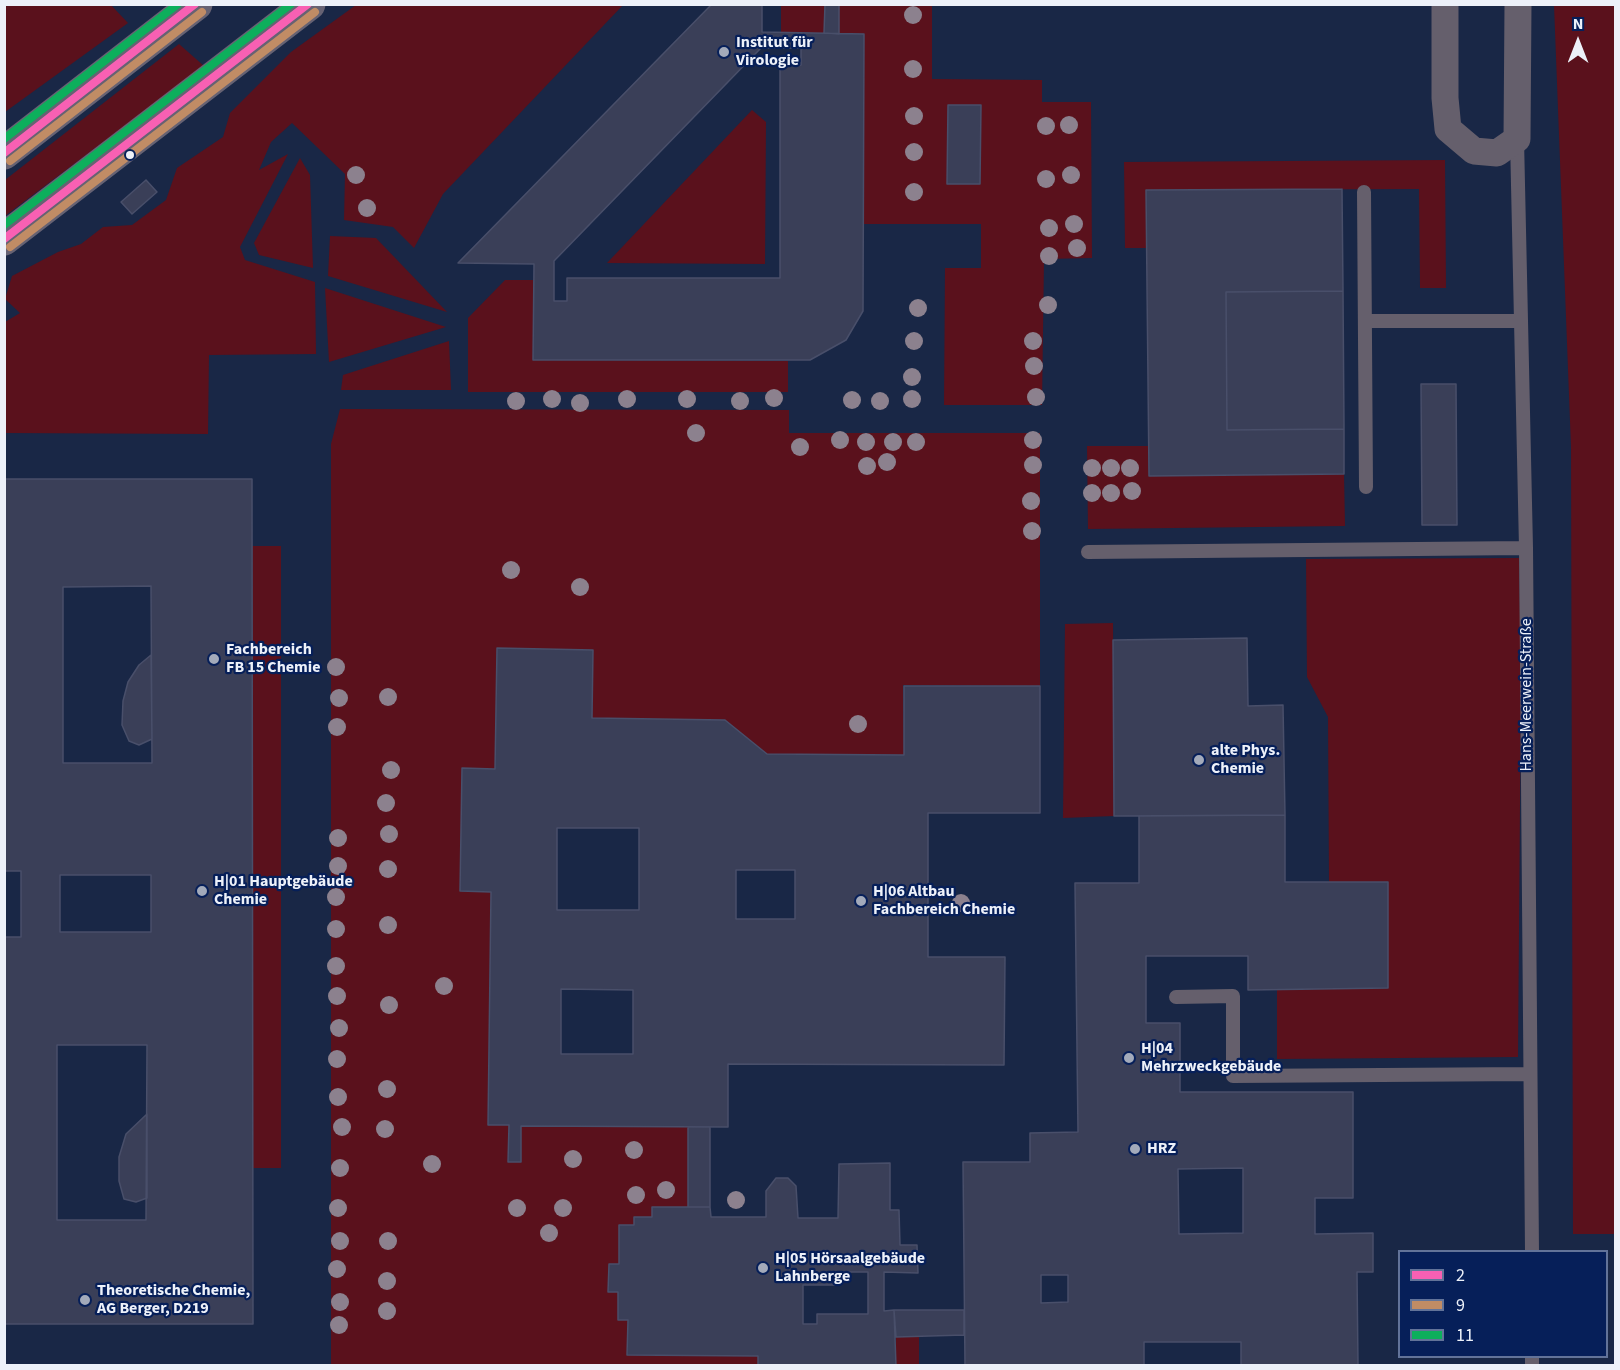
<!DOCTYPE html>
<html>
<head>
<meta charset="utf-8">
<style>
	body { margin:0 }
	#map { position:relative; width:1620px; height:1370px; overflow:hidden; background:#192746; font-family:"Source Sans 3",sans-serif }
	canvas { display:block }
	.frame { position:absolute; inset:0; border:6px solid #edf1f9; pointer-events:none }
	.legend { position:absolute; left:1398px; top:1250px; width:210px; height:108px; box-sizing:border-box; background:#061f59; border:2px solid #627399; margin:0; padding:8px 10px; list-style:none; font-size:18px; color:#edf1f9 }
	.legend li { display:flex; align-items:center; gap:12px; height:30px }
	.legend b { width:30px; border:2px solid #627399 }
	.north { position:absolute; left:1548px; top:12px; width:60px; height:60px; -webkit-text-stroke:4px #061f59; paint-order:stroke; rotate:0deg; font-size:16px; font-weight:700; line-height:24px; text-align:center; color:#edf1f9 }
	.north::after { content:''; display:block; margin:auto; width:21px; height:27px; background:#edf1f9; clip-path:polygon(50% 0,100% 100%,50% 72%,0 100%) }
</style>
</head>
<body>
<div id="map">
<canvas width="1620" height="1370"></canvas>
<div class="frame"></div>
<ul class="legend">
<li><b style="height:8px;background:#f860b3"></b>2</li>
<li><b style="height:8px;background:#c18c65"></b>9</li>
<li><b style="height:8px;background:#0daf5c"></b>11</li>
</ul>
<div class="north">N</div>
</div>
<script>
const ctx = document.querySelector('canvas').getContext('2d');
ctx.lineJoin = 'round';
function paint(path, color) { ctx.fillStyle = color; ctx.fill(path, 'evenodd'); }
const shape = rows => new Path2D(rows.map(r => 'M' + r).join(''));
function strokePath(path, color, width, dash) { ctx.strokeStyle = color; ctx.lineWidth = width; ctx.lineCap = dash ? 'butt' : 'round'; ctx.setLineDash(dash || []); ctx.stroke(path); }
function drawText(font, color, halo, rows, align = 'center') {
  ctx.font = font + ' "Source Sans 3",sans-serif'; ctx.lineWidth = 4.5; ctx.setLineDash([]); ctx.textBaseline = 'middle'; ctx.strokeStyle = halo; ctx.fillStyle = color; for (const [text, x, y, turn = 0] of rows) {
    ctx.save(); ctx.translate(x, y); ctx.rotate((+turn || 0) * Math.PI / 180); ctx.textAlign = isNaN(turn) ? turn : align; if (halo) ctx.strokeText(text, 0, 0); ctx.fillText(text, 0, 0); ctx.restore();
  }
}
paint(shape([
	[5,4,111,5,128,23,5,112],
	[356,5,623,5,443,194,414,248,393,227,344,220,345,174,292,123,271,142,259,170,288,154,240,247,245,260,315,282,316,354,209,355,208,434,5,433,5,322,20,313,5,299,12,276,58,252,81,244,103,227,132,225,166,200,177,168,223,137,230,113,291,52],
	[781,5,825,5,824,33,781,33],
	[839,5,932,5,932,79,1042,80,1042,102,1091,102,1092,258,1044,259,1042,405,944,405,945,268,981,268,981,224,863,224,864,34,839,34],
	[1554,5,1615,5,1615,1234,1573,1234,1571,447],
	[179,44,204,66,5,216,5,180],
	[752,110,766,122,765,264,607,263],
	[300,158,310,175,313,268,259,255,254,243],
	[1445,160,1446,288,1420,288,1419,189,1146,190,1146,248,1125,248,1124,162],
	[330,236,376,238,447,312,328,276],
	[505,280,533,280,533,360,788,361,788,392,468,392,468,318],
	[325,288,446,327,329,362],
	[449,341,451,390,341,390,343,375],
	[340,409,789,410,789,433,1040,433,1040,686,903,685,904,755,767,754,725,720,592,718,593,650,497,649,495,769,462,768,460,891,491,892,488,1124,509,1125,508,1161,521,1162,521,1126,688,1127,688,1207,652,1217,634,1217,634,1225,619,1225,619,1264,609,1264,608,1292,618,1292,618,1320,628,1320,627,1355,758,1356,758,1365,331,1366,331,444],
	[1087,446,1148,446,1149,476,1344,474,1345,526,1088,529],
	[252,546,281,546,281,1168,253,1168],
	[1519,558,1521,678,1518,1057,1277,1059,1277,989,1388,988,1388,882,1329,882,1328,717,1307,677,1306,559],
	[1113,623,1114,816,1063,818,1065,624],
	[896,1337,919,1337,919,1365,896,1366]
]), '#5a111c');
const building = shape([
	[712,4,762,4,762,32,864,34,863,311,846,340,810,360,533,360,534,264,458,263,712,4],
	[761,48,801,48,801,65,780,65,780,278,567,278,567,301,554,301,554,261,761,48],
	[825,4,839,4,839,34,824,33,825,4],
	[948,105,981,105,980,184,947,184,948,105],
	[146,180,157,192,132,214,121,202,146,180],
	[1342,189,1343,291,1226,292,1227,430,1344,429,1344,474,1149,476,1146,190,1342,189],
	[1343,291,1344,429,1227,430,1226,292,1343,291],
	[1421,384,1456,384,1457,525,1422,525,1421,384],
	[4,479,252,479,253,1324,4,1324,4,937,21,937,21,871,4,871,4,479],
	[151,586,152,763,63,763,63,587,151,586],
	[60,875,151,875,151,932,60,932,60,875],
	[57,1045,147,1045,146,1220,57,1220,57,1045],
	[1247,638,1248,706,1283,705,1285,815,1114,816,1113,640,1247,638],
	[497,648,593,650,592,718,725,720,767,754,904,755,904,686,1040,686,1040,813,928,813,928,957,1005,957,1004,1065,728,1064,728,1127,521,1126,521,1162,508,1162,509,1125,488,1125,491,892,460,891,462,768,495,769,497,648],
	[557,828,639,828,639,910,557,910,557,828],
	[736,870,795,870,795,919,736,919,736,870],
	[561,989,633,990,633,1054,561,1054,561,989],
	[151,655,152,739,139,745,129,741,122,725,123,701,128,682,139,665,151,655],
	[1285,815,1285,882,1388,882,1388,988,1248,990,1248,956,1146,956,1146,1023,1180,1023,1180,1092,1353,1092,1353,1198,1315,1198,1315,1234,1373,1233,1373,1272,1357,1272,1358,1366,1241,1366,1241,1342,1144,1342,1144,1366,965,1366,963,1162,1030,1162,1030,1133,1078,1132,1075,883,1139,883,1139,816,1285,815],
	[1243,1168,1243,1233,1179,1234,1178,1169,1243,1168],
	[1041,1275,1068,1275,1068,1302,1041,1303,1041,1275],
	[147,1114,147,1198,136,1202,124,1199,119,1181,119,1157,126,1134,147,1114],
	[688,1127,710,1127,710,1207,688,1207,688,1127],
	[890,1163,890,1210,899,1210,900,1245,917,1245,918,1273,884,1272,884,1311,894,1310,896,1366,758,1366,758,1356,627,1355,628,1320,618,1320,618,1292,608,1292,609,1264,619,1264,619,1225,634,1225,634,1217,652,1217,652,1207,710,1207,711,1217,766,1217,766,1191,776,1178,788,1178,796,1186,798,1218,838,1218,839,1164,890,1163],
	[839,1272,868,1272,868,1314,817,1314,817,1324,803,1324,803,1285,839,1285,839,1272],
	[894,1310,964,1310,964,1335,896,1337,894,1310]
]);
paint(building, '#3a3f58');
strokePath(building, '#494f6a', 1.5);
strokePath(shape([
	[1517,139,1526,548,1532,1252],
	[1364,192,1366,487],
	[1365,321,1520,321],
	[1088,552,1526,548],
	[1176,997,1233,996,1233,1076,1530,1074],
	[1532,1356,1532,1366]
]), '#655f6c', 14);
strokePath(shape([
	[1445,4,1445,98,1448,129,1474,151,1497,153,1517,139,1518,4]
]), '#655f6c', 27);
strokePath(shape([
	[4,153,196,4],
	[4,239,309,4]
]), '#666273', 33);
strokePath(shape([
	[4,153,195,4],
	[4,239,308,4]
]), '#f860b3', 8);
strokePath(shape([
	[10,161,202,12],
	[10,247,315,12]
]), '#c18c65', 8);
strokePath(shape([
	[4,139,178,4],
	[4,225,291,4]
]), '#0daf5c', 8);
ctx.fillStyle = '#8c818e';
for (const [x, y] of [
	[913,15],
	[913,69],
	[914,116],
	[1069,125],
	[1046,126],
	[914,152],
	[356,175],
	[1071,175],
	[1046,179],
	[914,192],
	[367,208],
	[1074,224],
	[1049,228],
	[1077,248],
	[1049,256],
	[1048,305],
	[918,308],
	[914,341],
	[1033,341],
	[1034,366],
	[912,377],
	[1036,397],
	[774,398],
	[552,399],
	[627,399],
	[687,399],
	[912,399],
	[852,400],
	[516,401],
	[740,401],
	[880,401],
	[580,403],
	[696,433],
	[840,440],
	[1033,440],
	[866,442],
	[893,442],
	[916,442],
	[800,447],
	[887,462],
	[1033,465],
	[867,466],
	[1092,468],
	[1111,468],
	[1130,468],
	[1132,491],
	[1092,493],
	[1111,493],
	[1031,501],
	[1032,531],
	[511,570],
	[580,587],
	[336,667],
	[388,697],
	[339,698],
	[858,724],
	[337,727],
	[391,770],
	[386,803],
	[389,834],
	[338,838],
	[338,866],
	[388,869],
	[336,897],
	[961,903],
	[388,925],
	[336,929],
	[336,966],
	[444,986],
	[337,996],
	[389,1005],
	[339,1028],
	[337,1059],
	[387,1089],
	[338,1097],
	[342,1127],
	[385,1129],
	[634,1150],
	[573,1159],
	[432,1164],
	[340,1168],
	[666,1190],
	[636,1195],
	[736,1200],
	[338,1208],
	[517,1208],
	[563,1208],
	[549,1233],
	[340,1241],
	[388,1241],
	[337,1269],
	[387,1281],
	[340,1302],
	[387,1311],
	[339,1325]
]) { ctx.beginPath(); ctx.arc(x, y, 9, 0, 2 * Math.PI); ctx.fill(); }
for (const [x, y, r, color] of [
	[724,52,6,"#a3aaba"],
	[130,155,5,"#edf1f9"],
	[214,659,6,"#a3aaba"],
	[1199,760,6,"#a3aaba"],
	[202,891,6,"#a3aaba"],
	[861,901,6,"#a3aaba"],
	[1129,1058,6,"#a3aaba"],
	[1135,1149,6,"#a3aaba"],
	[763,1268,6,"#a3aaba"],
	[85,1300,6,"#a3aaba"]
]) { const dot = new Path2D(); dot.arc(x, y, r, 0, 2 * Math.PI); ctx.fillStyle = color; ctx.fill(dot); strokePath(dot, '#061f59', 2); }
drawText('bold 16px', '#edf1f9', '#061f59', [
	["Institut für",736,43],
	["Virologie",736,61],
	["Fachbereich",226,650],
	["FB 15 Chemie",226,668],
	["alte Phys.",1211,751],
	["Chemie",1211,769],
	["H|01 Hauptgebäude",214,882],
	["Chemie",214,900],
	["H|06 Altbau",873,892],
	["Fachbereich Chemie",873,910],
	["H|04",1141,1049],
	["Mehrzweckgebäude",1141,1067],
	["HRZ",1147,1149],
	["H|05 Hörsaalgebäude",775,1259],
	["Lahnberge",775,1277],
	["Theoretische Chemie,",97,1291],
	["AG Berger, D219",97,1309]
], 'left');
drawText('16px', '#edf1f9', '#061f59', [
	["Hans-Meerwein-Straße",1527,695,-90]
]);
</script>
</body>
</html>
